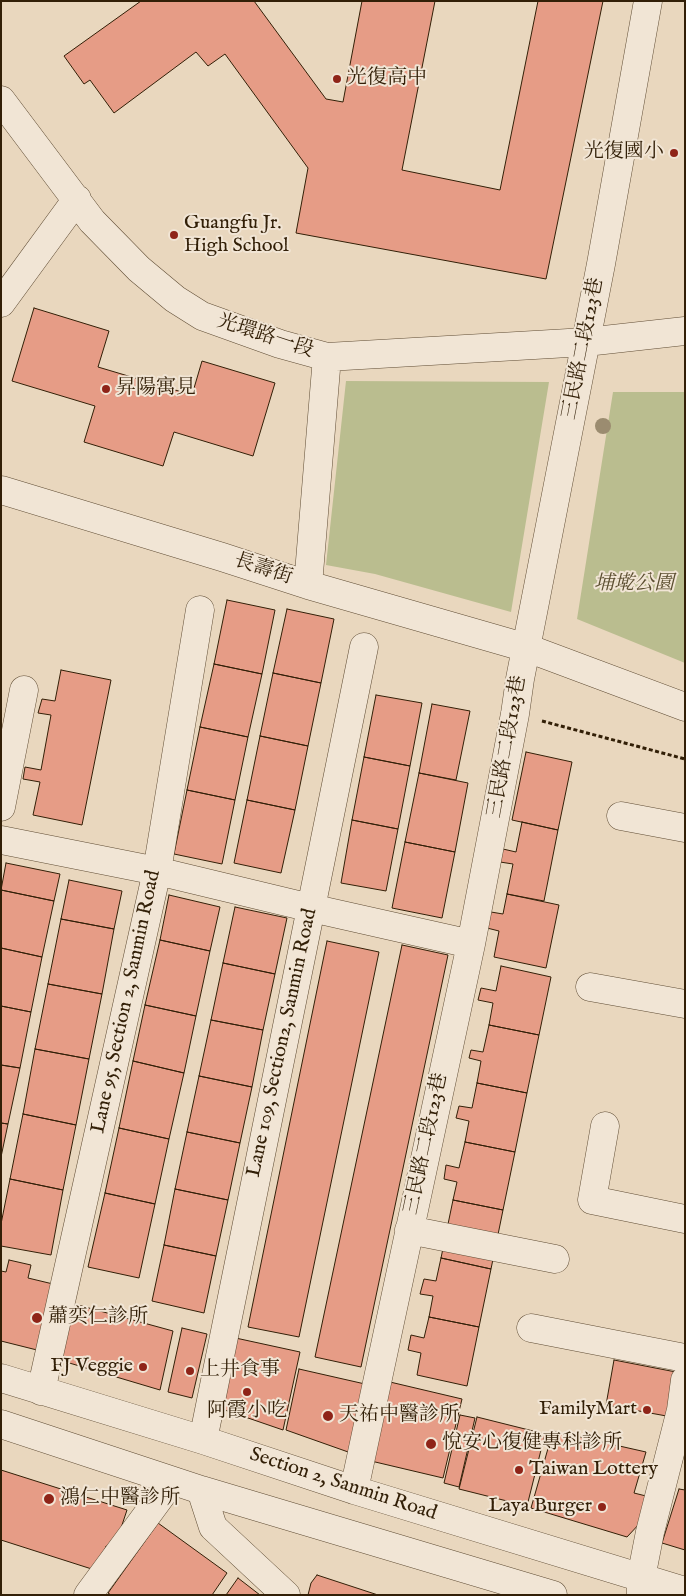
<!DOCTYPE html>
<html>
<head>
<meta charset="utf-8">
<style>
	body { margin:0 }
	#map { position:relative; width:686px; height:1596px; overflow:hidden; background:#e9d7be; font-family:"IM FELL English",serif }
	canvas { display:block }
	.frame { position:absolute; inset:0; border:2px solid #321f07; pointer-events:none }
</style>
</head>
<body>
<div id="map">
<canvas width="686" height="1596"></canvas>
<div class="frame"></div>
</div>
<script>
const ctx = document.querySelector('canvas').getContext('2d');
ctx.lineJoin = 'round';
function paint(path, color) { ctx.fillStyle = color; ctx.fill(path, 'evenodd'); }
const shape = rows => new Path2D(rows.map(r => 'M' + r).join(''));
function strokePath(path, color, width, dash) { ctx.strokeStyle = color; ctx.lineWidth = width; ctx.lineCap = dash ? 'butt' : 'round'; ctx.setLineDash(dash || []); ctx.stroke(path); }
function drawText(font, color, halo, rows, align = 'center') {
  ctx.font = font + ' "IM FELL English","Noto Serif TC",serif'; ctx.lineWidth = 4; ctx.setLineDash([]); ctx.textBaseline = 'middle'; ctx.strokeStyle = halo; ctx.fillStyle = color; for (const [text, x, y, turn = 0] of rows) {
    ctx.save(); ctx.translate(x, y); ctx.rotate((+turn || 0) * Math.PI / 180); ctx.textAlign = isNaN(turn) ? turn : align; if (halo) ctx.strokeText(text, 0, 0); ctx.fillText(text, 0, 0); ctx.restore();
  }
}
paint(shape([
	[346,381,549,382,511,612,375,574,326,565],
	[613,392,685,392,685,663,577,619]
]), '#babd8f');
const building = shape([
	[141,1,254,1,326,99,343,102,362,1,435,1,402,170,500,190,538,1,603,1,546,279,296,233,308,168,225,54,208,66,196,52,114,113,90,80,84,84,64,56,141,1],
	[34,308,109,331,98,367,192,395,202,361,275,383,253,456,174,432,163,466,84,442,95,406,12,381,34,308],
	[227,600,275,610,262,674,214,664,227,600],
	[287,609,334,619,321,683,273,673,287,609],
	[214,664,262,674,248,737,200,727,214,664],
	[61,670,111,680,82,825,33,815,40,782,23,779,25,767,41,770,51,715,38,713,42,699,55,701,61,670],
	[273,673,321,683,308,746,260,736,273,673],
	[376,695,422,703,410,766,364,757,376,695],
	[432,704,470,711,456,780,419,773,432,704],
	[200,727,248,737,235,800,187,790,200,727],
	[260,736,308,746,295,810,247,800,260,736],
	[526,752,572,762,558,830,512,820,526,752],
	[364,757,410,766,398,829,352,820,364,757],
	[419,773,468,783,455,852,405,842,419,773],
	[187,790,235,800,222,864,174,854,187,790],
	[247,800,295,810,281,873,234,863,247,800],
	[352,820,398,829,386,891,341,883,352,820],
	[522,822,558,830,544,901,507,894,513,864,500,862,503,849,516,852,522,822],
	[405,842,455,852,442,918,392,908,405,842],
	[6,863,60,874,54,901,1,890,6,863],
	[69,880,122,891,114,929,61,919,69,880],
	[1,890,54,901,42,957,1,948,1,890],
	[507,894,559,905,546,968,494,957,499,931,487,928,491,912,503,914,507,894],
	[169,895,220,907,210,951,160,940,169,895],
	[235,907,287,918,275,974,223,963,235,907],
	[61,919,114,929,102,994,48,984,61,919],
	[160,940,210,951,196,1016,145,1005,160,940],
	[327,941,379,952,299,1337,248,1327,327,941],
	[402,945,448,955,361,1367,315,1357,402,945],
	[1,948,42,957,31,1012,1,1006,1,948],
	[223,963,275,974,263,1030,211,1020,223,963],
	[501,966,551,977,539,1035,489,1025,493,1003,478,1000,481,988,496,991,501,966],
	[48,984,102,994,89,1059,35,1049,48,984],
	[145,1005,196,1016,184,1073,133,1061,145,1005],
	[1,1006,31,1012,20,1068,1,1065,1,1006],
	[211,1020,263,1030,252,1087,199,1076,211,1020],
	[489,1025,539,1035,527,1093,477,1083,481,1061,469,1058,471,1050,483,1052,489,1025],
	[35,1049,89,1059,76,1125,23,1114,35,1049],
	[133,1061,184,1073,169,1139,119,1128,133,1061],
	[1,1065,20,1068,8,1124,1,1123,1,1065],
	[199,1076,252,1087,240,1143,187,1132,199,1076],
	[477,1083,527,1093,515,1152,465,1142,469,1121,456,1118,459,1106,472,1108,477,1083],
	[23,1114,76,1125,63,1190,10,1179,23,1114],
	[1,1123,8,1124,1,1157,1,1123],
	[119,1128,169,1139,155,1204,105,1193,119,1128],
	[187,1132,240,1143,228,1200,175,1189,187,1132],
	[465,1142,515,1152,503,1210,453,1200,457,1182,444,1179,446,1165,459,1168,465,1142],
	[10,1179,63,1190,51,1255,1,1246,1,1224,10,1179],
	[175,1189,228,1200,216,1256,164,1245,175,1189],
	[105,1193,155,1204,139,1278,88,1267,105,1193],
	[453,1200,503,1210,491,1269,441,1258,453,1200],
	[164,1245,216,1256,204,1313,152,1301,164,1245],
	[441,1258,491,1269,479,1327,429,1317,433,1296,420,1294,424,1279,436,1281,441,1258],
	[9,1260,31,1265,28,1278,53,1284,37,1350,1,1341,1,1271,6,1272,9,1260],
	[67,1302,173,1331,160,1390,66,1362,58,1344,67,1302],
	[429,1317,479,1327,467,1386,417,1375,421,1353,408,1350,411,1335,424,1338,429,1317],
	[182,1328,207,1334,192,1398,168,1392,182,1328],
	[231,1337,300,1352,283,1430,216,1407,231,1337],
	[614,1360,681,1373,672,1417,606,1405,614,1360],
	[299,1369,365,1384,351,1453,286,1430,299,1369],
	[390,1382,462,1399,443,1478,371,1461,390,1382],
	[460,1415,475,1418,459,1487,444,1483,460,1415],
	[477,1417,545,1434,527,1506,459,1489,477,1417],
	[553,1431,646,1452,634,1493,646,1496,641,1522,627,1537,531,1508,553,1431],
	[1,1470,127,1510,114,1549,106,1546,98,1571,1,1540,1,1470],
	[679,1489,685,1490,685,1550,662,1543,679,1489],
	[158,1523,227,1573,212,1595,111,1595,108,1593,158,1523],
	[317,1575,378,1595,308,1595,311,1583,317,1575],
	[238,1578,260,1595,226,1595,238,1578]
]);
paint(building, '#e69c86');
strokePath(building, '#321f07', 1);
const minor = shape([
	[1,100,92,221,139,269,175,299,202,316,280,344,327,357,586,342,685,331],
	[1,303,77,199],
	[1,490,222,557,308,585,527,648,685,707],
	[308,585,327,357],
	[1,807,24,690],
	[621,816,685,828],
	[1,840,157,871,311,908,471,944],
	[590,987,685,1004],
	[605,1126,592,1200,685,1219],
	[409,1230,555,1259],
	[531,1328,685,1358],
	[1,1378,203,1440,354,1490,685,1591],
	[41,1391,157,871,200,610],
	[1,1424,201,1490,553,1595],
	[203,1440,364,647],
	[201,1490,213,1527,286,1595],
	[354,1490,471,944,515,714,520,679,601,264,648,1],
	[88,1595,172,1481],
	[641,1595,641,1578,650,1532,681,1410,685,1380]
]);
strokePath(minor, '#604d35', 29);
strokePath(shape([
	[542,721,685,759]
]), '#321f07', 3, [4, 2.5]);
strokePath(minor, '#f1e5d5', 28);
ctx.fillStyle = '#9b8c70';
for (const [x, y] of [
	[603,426]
]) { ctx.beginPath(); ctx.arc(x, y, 8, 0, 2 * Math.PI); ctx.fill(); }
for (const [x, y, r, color] of [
	[337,79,5,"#8f2418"],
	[674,153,5,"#8f2418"],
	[174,235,5,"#8f2418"],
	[106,389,5,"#8f2418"],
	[37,1318,6,"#8f2418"],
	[143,1367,5,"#8f2418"],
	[190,1371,5,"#8f2418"],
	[247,1392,5,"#8f2418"],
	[647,1410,5,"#8f2418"],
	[328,1416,6,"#8f2418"],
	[431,1444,6,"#8f2418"],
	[519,1470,5,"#8f2418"],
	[49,1499,6,"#8f2418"],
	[602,1507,5,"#8f2418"]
]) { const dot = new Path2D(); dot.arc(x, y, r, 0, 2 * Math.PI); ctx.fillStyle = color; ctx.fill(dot); strokePath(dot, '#f1e5d5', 2); }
drawText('20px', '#321f07', '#f1e5d5', [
	["光復高中",347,79],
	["光復國小",664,153,"right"],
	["Guangfu Jr.",184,224],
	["High School",184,247],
	["昇陽寓見",116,389],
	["蕭奕仁診所",48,1318],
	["FJ Veggie",133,1367,"right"],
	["上井食事",200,1371],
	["FamilyMart",637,1410,"right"],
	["阿霞小吃",247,1412,"center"],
	["天祐中醫診所",339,1416],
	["悅安心復健專科診所",442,1444],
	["Taiwan Lottery",529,1470],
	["鴻仁中醫診所",60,1499],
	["Laya Burger",592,1507,"right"]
], 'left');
drawText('20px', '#321f07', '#f1e5d5', [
	["光環路一段",265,337,18],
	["三民路二段123巷",584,349,-79],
	["長壽街",263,570,18],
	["三民路二段123巷",508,747,-80],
	["Lane 95, Section 2, Sanmin Road",127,1002,-78],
	["Lane 109, Section2, Sanmin Road",283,1043,-78],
	["三民路二段123巷",427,1144,-78],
	["Section 2, Sanmin Road",343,1485,18]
]);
drawText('italic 20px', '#5b4e30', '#f1e5d5', [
	["埔墘公園",634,585]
]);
</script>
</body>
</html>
